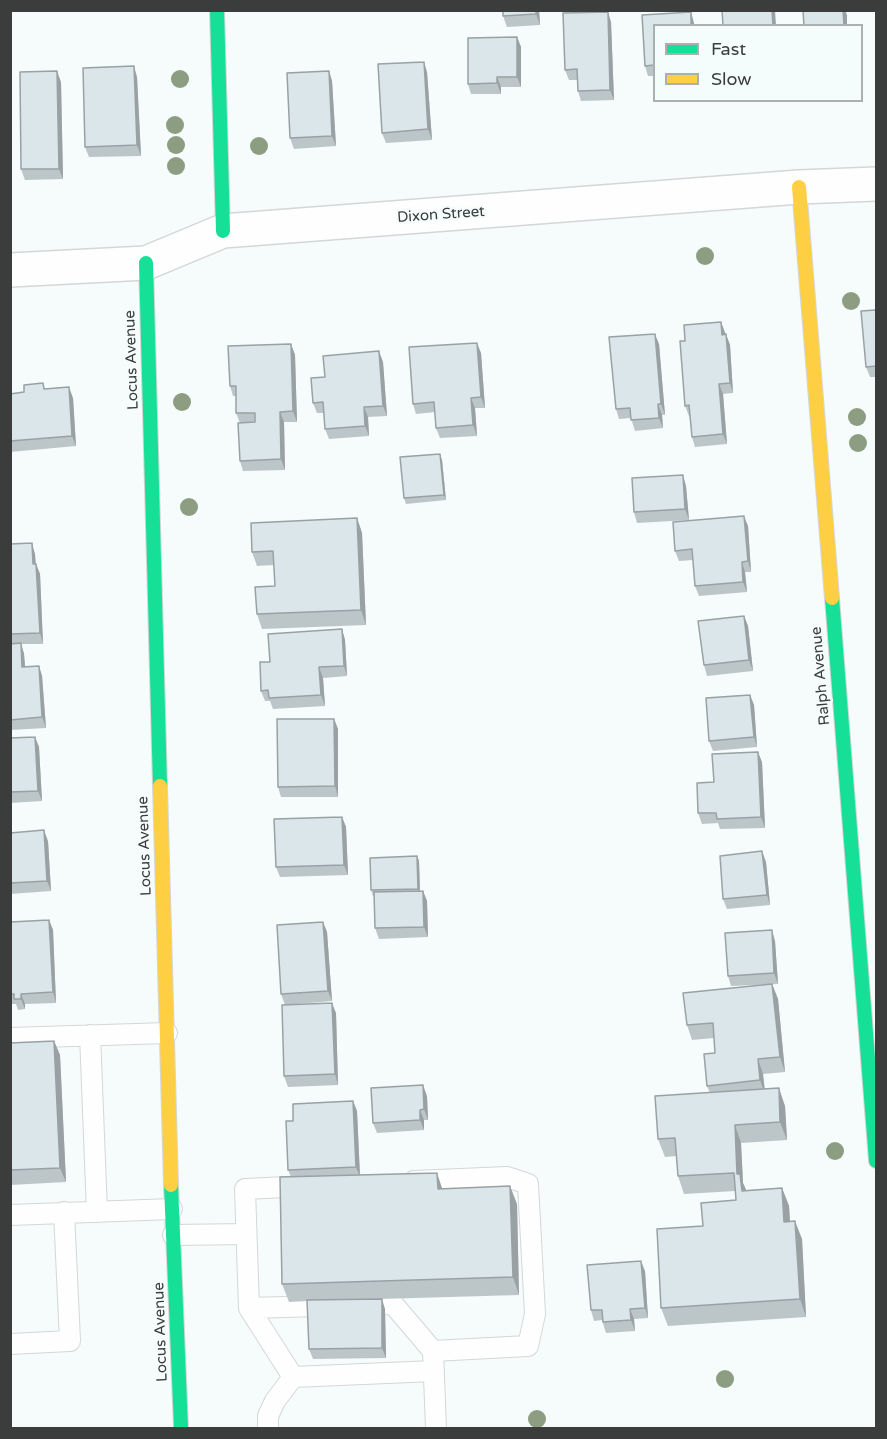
<!DOCTYPE html>
<html>
<head>
<meta charset="utf-8">
<style>
	body { margin:0 }
	#map { position:relative; width:887px; height:1439px; overflow:hidden; background:#f6fbfb; font-family:"Varela Round",sans-serif }
	canvas { display:block }
	.frame { position:absolute; inset:0; border:12px solid #3a3d3c; pointer-events:none }
	.legend { position:absolute; left:653px; top:24px; width:210px; height:78px; box-sizing:border-box; background:#f5fcfc; border:2px solid #aab0af; margin:0; padding:8px 10px; list-style:none; font-size:18px; color:#3a3d3c }
	.legend li { display:flex; align-items:center; gap:12px; height:30px }
	.legend b { width:30px; border:2px solid #aab0af }
</style>
</head>
<body>
<div id="map">
<canvas width="887" height="1439"></canvas>
<div class="frame"></div>
<ul class="legend">
<li><b style="height:8px;background:#16e098"></b>Fast</li>
<li><b style="height:8px;background:#ffcf43"></b>Slow</li>
</ul>
</div>
<script>
const ctx = document.querySelector('canvas').getContext('2d');
ctx.lineJoin = 'round';
const shape = rows => new Path2D(rows.map(r => 'M' + r).join(''));
function strokePath(path, color, width, dash) { ctx.strokeStyle = color; ctx.lineWidth = width; ctx.lineCap = dash ? 'butt' : 'round'; ctx.setLineDash(dash || []); ctx.stroke(path); }
function paint(path, color) { ctx.fillStyle = color; ctx.fill(path, 'evenodd'); }
function drawText(font, color, halo, rows, align = 'center') {
  ctx.font = font + ' "Varela Round",sans-serif'; ctx.lineWidth = 5; ctx.setLineDash([]); ctx.textBaseline = 'middle'; ctx.strokeStyle = halo; ctx.fillStyle = color; for (const [text, x, y, turn = 0] of rows) {
    ctx.save(); ctx.translate(x, y); ctx.rotate((+turn || 0) * Math.PI / 180); ctx.textAlign = isNaN(turn) ? turn : align; if (halo) ctx.strokeText(text, 0, 0); ctx.fillText(text, 0, 0); ctx.restore();
  }
}
const lane = shape([
	[90,1035,97,1212],
	[10,1038,167,1033],
	[414,1181,507,1177,528,1184,535,1314,528,1346,433,1351,436,1428],
	[307,1186,245,1189,249,1308,293,1377,434,1371],
	[10,1215,172,1209],
	[173,1235,246,1234],
	[249,1308,393,1304,433,1351],
	[10,1344,70,1341,64,1212],
	[268,1428,268,1416,275,1401,293,1377]
]);
const street = shape([
	[10,270,146,263,223,231,799,187,876,184]
]);
const fast = shape([
	[217,10,223,231],
	[146,263,160,786],
	[832,598,876,1161],
	[171,1185,181,1428]
]);
const slow = shape([
	[799,187,832,598],
	[160,786,171,1185]
]);
strokePath(lane, '#d3d7d7', 22);
strokePath(street, '#d3d7d7', 36);
strokePath(fast, '#d3d7d7', 16);
strokePath(slow, '#d3d7d7', 16);
strokePath(lane, '#fefefe', 20);
strokePath(street, '#fefefe', 33);
strokePath(fast, '#16e098', 14);
strokePath(slow, '#ffcf43', 14);
ctx.fillStyle = '#8c9d81';
for (const [x, y] of [
	[180,79],
	[175,125],
	[176,145],
	[259,146],
	[176,166],
	[705,256],
	[851,301],
	[182,402],
	[857,417],
	[858,443],
	[189,507],
	[835,1151],
	[725,1379],
	[537,1419]
]) { ctx.beginPath(); ctx.arc(x, y, 9, 0, 2 * Math.PI); ctx.fill(); }
paint(shape([
	[539,10,540,25,507,27,503,16],
	[691,12,694,26,654,26,654,76,648,76,645,66,642,15],
	[611,22,614,100,581,101,578,91,577,80,569,80,565,70],
	[517,37,521,47,521,87,501,87,501,94,471,94,468,84],
	[329,71,332,81,336,146,294,149,290,138],
	[427,72,432,140,386,143,382,133],
	[137,77,141,156,89,157,85,147],
	[61,82,63,179,25,180,21,169],
	[876,310,876,377,870,377,866,367],
	[721,322,730,345,733,393,723,394,727,444,695,447,692,437,690,416,689,416,685,406,685,341],
	[291,344,295,355,297,422,284,422,285,470,243,471,240,461,240,423,236,413,236,396,233,396,230,386],
	[659,344,665,415,662,415,663,428,635,431,631,418,619,419,616,409],
	[481,353,485,408,475,408,477,436,440,438,436,428,435,412,416,414,413,404],
	[383,362,387,416,368,417,369,436,329,439,325,429,324,413,317,413,313,403,325,377],
	[43,383,45,389,73,398,76,446,10,452,10,394,24,392],
	[442,460,446,500,406,504,404,498],
	[686,486,689,520,637,523,634,512],
	[357,518,362,533,366,625,262,629,257,614,275,586,274,565,257,566,252,552],
	[748,526,751,572,745,572,747,592,699,596,695,586,693,560,679,561,675,551],
	[10,544,35,554,36,564,40,574,43,644,21,644,24,654,25,667,39,666,42,676,46,728,10,730],
	[744,616,748,626,753,671,707,676,704,665],
	[342,629,345,640,347,676,323,678,325,706,273,709,270,701,265,701,261,691,270,662],
	[750,695,754,705,757,747,713,751,709,741],
	[334,719,338,729,338,797,281,797,278,787],
	[35,737,39,747,42,801,10,803,10,738],
	[762,762,765,828,720,829,718,823,702,824,698,813,714,782],
	[342,817,346,827,348,875,280,877,276,867],
	[10,833,48,841,51,891,10,894],
	[417,856,419,861,420,891,423,891,427,901,428,937,379,939,375,928,374,896,373,896,371,890],
	[766,862,770,905,727,909,723,899],
	[49,920,53,930,56,1003,25,1004,25,1009,18,1010,16,1004,10,1004,10,922],
	[323,922,327,932,332,1001,285,1005,281,994],
	[775,941,778,984,731,986,728,976],
	[772,984,778,999,785,1072,763,1074,765,1089,785,1106,787,1140,741,1143,743,1183,746,1190,782,1188,789,1206,790,1221,802,1239,806,1317,668,1326,661,1308,703,1226,736,1200,735,1191,684,1194,678,1176,676,1156,665,1157,658,1139,710,1093,707,1086,715,1053,714,1038,692,1040,687,1025],
	[336,1013,338,1085,288,1087,284,1076],
	[54,1041,60,1055,66,1182,10,1185,10,1043],
	[427,1096,428,1120,424,1120,424,1130,377,1133,373,1123],
	[353,1101,357,1111,360,1175,517,1204,519,1295,379,1299,385,1309,386,1358,313,1359,309,1349,307,1301,289,1302,282,1284,291,1177,288,1170,293,1121],
	[645,1271,648,1318,634,1319,635,1331,606,1333,602,1320,594,1321,591,1310]
]), '#bcc6c9');
paint(shape([
	[536,10,539,10,540,25,536,14],
	[772,10,775,10,776,26,773,26],
	[843,10,845,10,847,15,847,26,844,26],
	[608,12,611,22,614,100,610,90],
	[691,12,694,23,694,26,691,26],
	[517,37,521,47,521,87,517,77],
	[424,62,427,72,432,140,428,129],
	[134,66,137,77,141,156,137,145],
	[57,71,61,82,63,179,59,169],
	[329,71,332,81,336,146,332,136],
	[497,77,501,87,501,94,497,83],
	[721,322,725,333,726,345,722,335],
	[655,334,659,344,665,415,661,404],
	[726,334,730,345,733,393,730,383],
	[477,343,481,353,485,408,481,397],
	[291,344,295,355,297,422,293,411],
	[379,351,383,362,387,416,383,406],
	[719,384,723,394,727,444,723,434],
	[69,387,73,398,76,446,72,436],
	[471,398,475,408,477,436,473,425],
	[658,404,662,415,663,428,659,418],
	[364,407,368,417,369,436,365,426],
	[280,412,284,422,285,470,281,459],
	[440,454,442,460,446,500,444,495],
	[683,475,686,486,689,520,685,509],
	[744,516,748,526,751,572,748,561],
	[357,518,362,533,366,625,361,610],
	[32,543,35,554,36,574,33,564],
	[742,562,745,572,747,592,743,582],
	[36,564,40,574,43,644,40,633],
	[744,616,748,626,753,671,749,660],
	[342,629,345,640,347,676,344,666],
	[21,643,24,654,26,678,22,667],
	[39,666,42,676,46,728,42,717],
	[319,667,323,678,325,706,321,695],
	[750,695,754,705,757,747,754,737],
	[334,719,338,729,338,797,335,786],
	[35,737,39,747,42,801,38,791],
	[758,752,762,762,765,828,761,817],
	[342,817,346,827,348,875,344,865],
	[44,830,48,841,51,891,47,881],
	[762,851,766,862,770,905,767,895],
	[417,856,419,861,420,894,418,889],
	[423,891,427,901,428,937,424,927],
	[49,920,53,930,56,1003,53,992],
	[323,922,327,932,332,1001,328,991],
	[772,930,775,941,778,984,774,973],
	[772,984,778,999,785,1072,780,1057],
	[21,994,25,1004,25,1009,21,999],
	[332,1003,336,1013,338,1085,335,1074],
	[54,1041,60,1055,66,1182,60,1168],
	[758,1059,763,1074,765,1095,760,1080],
	[423,1085,427,1096,428,1120,424,1109],
	[779,1088,785,1106,787,1140,780,1122],
	[353,1101,357,1111,360,1177,356,1167],
	[420,1110,424,1120,424,1130,420,1120],
	[735,1125,741,1143,743,1183,747,1192,742,1191,737,1174],
	[437,1173,443,1191,438,1189],
	[510,1186,517,1204,519,1295,513,1277],
	[782,1188,789,1206,791,1240,784,1222],
	[795,1221,802,1239,806,1317,800,1299],
	[641,1261,645,1271,648,1318,645,1308],
	[382,1299,385,1309,386,1358,382,1348],
	[630,1309,634,1319,635,1331,631,1320]
]), '#99a1a4');
const building = shape([
	[503,10,536,10,536,14,503,16,503,10],
	[722,10,772,10,773,26,723,26,722,10],
	[803,10,843,10,844,26,804,26,803,10],
	[608,12,610,90,578,91,577,69,565,70,563,13,608,12],
	[691,12,691,26,654,26,654,65,645,66,642,15,691,12],
	[517,37,517,77,497,77,497,83,468,84,468,38,517,37],
	[424,62,428,129,382,133,378,64,424,62],
	[134,66,137,145,85,147,83,68,134,66],
	[57,71,59,169,21,169,20,72,57,71],
	[329,71,332,136,290,138,287,73,329,71],
	[876,310,876,366,866,367,861,311,876,310],
	[721,322,722,335,726,334,730,383,719,384,723,434,692,437,689,405,685,406,680,341,685,341,684,325,721,322],
	[655,334,661,404,658,404,659,418,631,420,630,408,616,409,609,337,655,334],
	[477,343,481,397,471,398,473,425,436,428,434,402,413,404,409,347,477,343],
	[291,344,293,411,280,412,281,459,240,461,238,423,255,422,255,413,236,413,236,386,230,386,228,346,291,344],
	[379,351,383,406,364,407,365,426,325,429,323,402,313,403,311,378,325,377,323,356,379,351],
	[43,383,44,389,69,387,72,436,10,441,10,394,24,392,24,385,43,383],
	[440,454,444,495,404,498,400,457,440,454],
	[683,475,685,509,634,512,632,478,683,475],
	[744,516,748,561,742,562,743,582,695,586,692,549,675,551,673,522,744,516],
	[357,518,361,610,257,614,255,587,275,586,273,551,252,552,251,523,357,518],
	[32,543,33,564,36,564,40,633,10,634,10,544,32,543],
	[744,616,749,660,704,665,698,621,744,616],
	[342,629,344,666,319,667,321,695,269,698,268,690,261,691,260,662,270,662,268,634,342,629],
	[21,643,22,667,39,666,42,717,10,720,10,644,21,643],
	[750,695,754,737,709,741,706,698,750,695],
	[277,719,334,719,335,786,278,787,277,719],
	[35,737,38,791,10,792,10,738,35,737],
	[758,752,761,817,717,819,716,813,698,813,697,783,714,782,712,754,758,752],
	[342,817,344,865,276,867,274,819,342,817],
	[44,830,47,881,10,883,10,833,44,830],
	[762,851,767,895,723,899,720,856,762,851],
	[417,856,418,889,371,890,370,858,417,856],
	[423,891,424,927,375,928,374,892,423,891],
	[49,920,53,992,21,994,21,999,14,999,14,994,10,994,10,922,49,920],
	[323,922,328,991,281,994,277,925,323,922],
	[772,930,774,973,728,976,725,933,772,930],
	[772,984,780,1057,758,1059,760,1080,707,1086,704,1054,715,1053,713,1023,687,1025,683,993,772,984],
	[332,1003,335,1074,284,1076,282,1005,332,1003],
	[54,1041,60,1168,10,1170,10,1043,54,1041],
	[423,1085,424,1109,420,1110,420,1120,373,1123,371,1088,423,1085],
	[779,1088,780,1122,735,1125,737,1174,740,1174,742,1191,782,1188,784,1222,795,1221,800,1299,661,1308,657,1229,703,1226,701,1203,736,1200,734,1173,678,1176,675,1138,658,1139,655,1096,779,1088],
	[353,1101,356,1167,288,1170,286,1121,293,1121,293,1104,353,1101],
	[437,1173,438,1189,510,1186,513,1277,282,1284,280,1177,437,1173],
	[641,1261,645,1308,630,1309,631,1320,603,1322,602,1310,591,1310,587,1265,641,1261],
	[382,1299,382,1348,309,1349,307,1300,382,1299]
]);
paint(building, '#dbe6ea');
strokePath(building, '#99a1a4', 1.5);
drawText('15px', '#3a3d3c', '#f5fcfc', [
	["Dixon Street",441,215,-4],
	["Locus Avenue",132,360,-92],
	["Ralph Avenue",821,676,-95],
	["Locus Avenue",145,846,-92],
	["Locus Avenue",161,1332,-92]
]);
</script>
</body>
</html>
